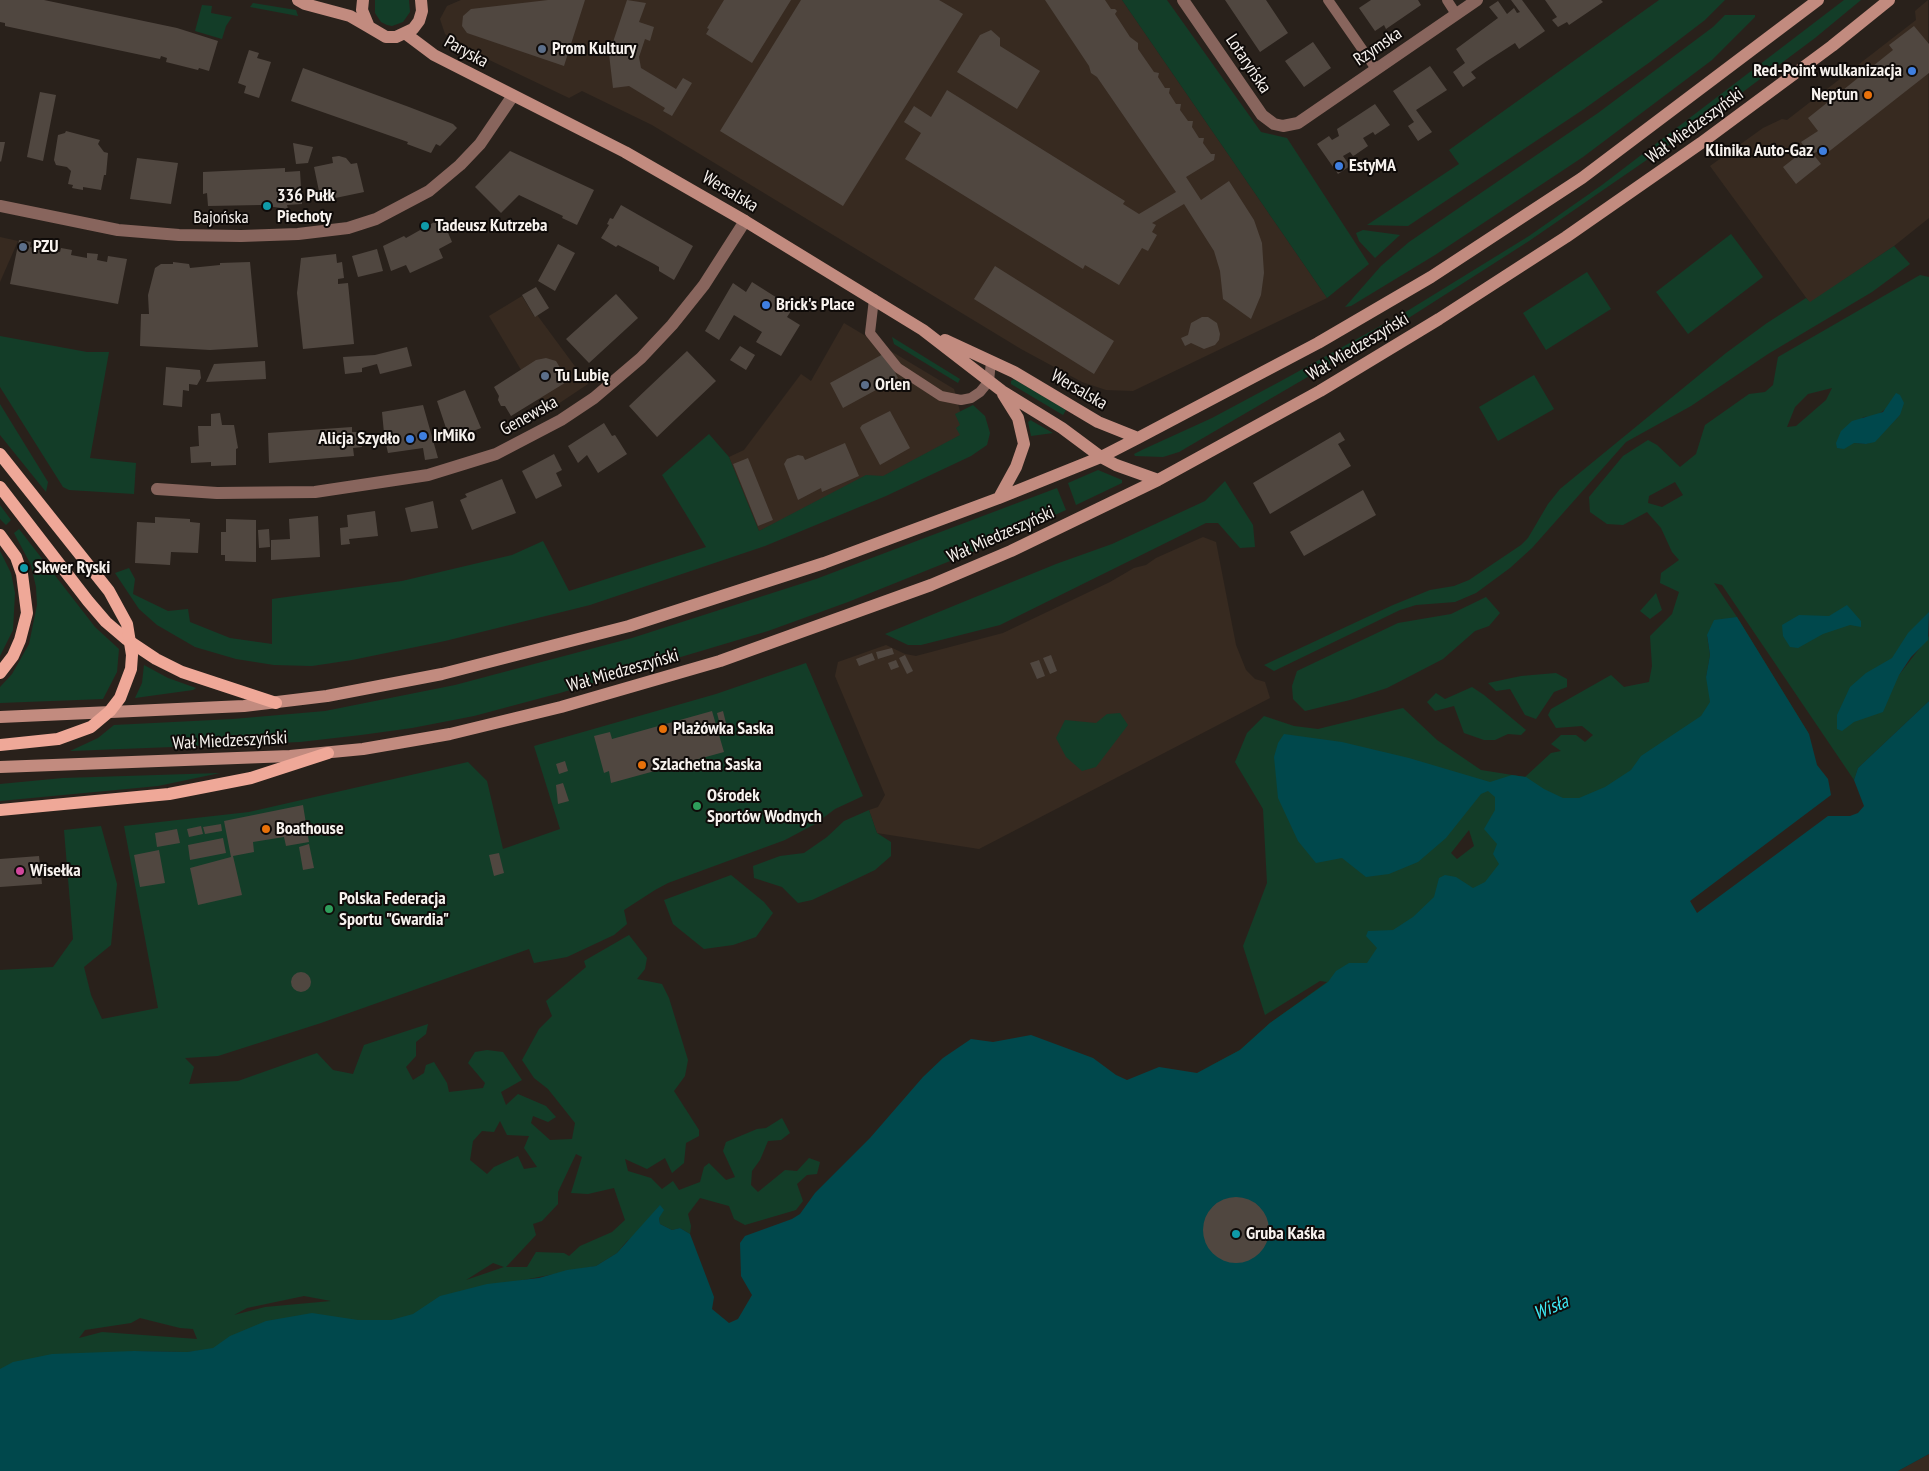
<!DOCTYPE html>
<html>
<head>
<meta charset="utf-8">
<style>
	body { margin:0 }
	canvas { display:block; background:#29211b }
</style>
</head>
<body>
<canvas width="1929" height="1471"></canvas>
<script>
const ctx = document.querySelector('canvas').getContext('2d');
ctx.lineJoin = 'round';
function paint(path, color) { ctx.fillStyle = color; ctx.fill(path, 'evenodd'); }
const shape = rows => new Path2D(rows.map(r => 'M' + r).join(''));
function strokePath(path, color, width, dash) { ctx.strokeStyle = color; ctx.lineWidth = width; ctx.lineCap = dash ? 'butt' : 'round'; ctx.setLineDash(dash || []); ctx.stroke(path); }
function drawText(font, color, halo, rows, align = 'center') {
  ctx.font = font + ' "PT Sans Narrow",sans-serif'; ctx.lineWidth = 4; ctx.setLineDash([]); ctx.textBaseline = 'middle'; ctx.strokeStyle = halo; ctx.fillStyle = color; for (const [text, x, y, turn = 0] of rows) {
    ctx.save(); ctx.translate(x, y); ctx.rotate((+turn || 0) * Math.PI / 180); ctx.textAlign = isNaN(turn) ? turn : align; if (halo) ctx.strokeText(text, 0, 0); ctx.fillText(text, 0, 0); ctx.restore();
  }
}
paint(shape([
	[461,0,1122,0,1327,298,1133,391,1106,390,1082,382,1021,349,652,125,582,91,569,98,460,46,445,34,440,19,447,6],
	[1928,0,1929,218,1894,246,1810,303,1710,166,1763,128,1782,119,1787,120,1916,20,1915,11],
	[0,237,18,241,0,282],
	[522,296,534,316,537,315,588,384,546,412,489,316],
	[844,323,954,389,966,434,865,488,759,531,729,457,744,450,801,374,811,381],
	[1203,537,1216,542,1236,645,1246,670,1255,679,1265,682,1270,698,979,849,877,833,869,810,878,807,885,795,835,676,838,662,886,645,905,654,916,656,1003,633,1110,582,1134,568,1146,565,1156,558],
	[1929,1454,1929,1471,1898,1471]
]), '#372a20');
paint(shape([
	[375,0,409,0,410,12,403,22,392,26,387,25,381,22,375,13],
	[1122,0,1167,0,1261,132,1287,138,1369,264,1327,298],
	[1659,0,1725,0,1705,20,1650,62,1584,109,1408,226,1367,225,1459,164,1449,150],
	[1844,0,1861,0,1815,38,1712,115,1529,241,1407,319,1179,452,1163,457,1135,456,1134,454,1144,449,1212,418,1281,381,1404,313,1529,236,1602,185],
	[253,3,296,10,298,16,250,7],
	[202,5,212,6,211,13,232,17,226,26,222,39,195,31],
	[1725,15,1755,15,1755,17,1712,60,1583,157,1435,255,1351,306,1345,307,1381,266,1409,242,1598,113,1713,27],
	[1363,230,1400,235,1375,258,1359,241,1356,233],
	[1731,234,1763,277,1688,334,1656,292],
	[1894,246,1910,264,1872,292,1768,354,1691,406,1626,442,1532,548,1510,568,1476,593,1455,602,1416,605,1400,610,1274,671,1264,665,1393,605,1430,590,1454,586,1469,580,1521,545,1528,538,1548,504,1560,489,1726,353,1767,323,1806,298,1810,302],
	[1587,272,1611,309,1546,350,1523,313],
	[1920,275,1929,277,1929,614,1899,675,1929,636,1929,701,1858,768,1854,780,1722,585,1714,583,1737,617,1809,734,1707,636,1710,655,1706,677,1723,695,1685,742,1444,919,1284,1029,1197,1073,1240,1050,1270,1023,1327,982,1320,981,1265,1015,1243,946,1267,883,1263,809,1235,762,1247,733,1264,716,1294,726,1318,729,1403,708,1437,740,1481,770,1525,777,1551,753,1561,751,1551,744,1561,735,1576,735,1585,742,1593,735,1582,726,1556,728,1548,715,1551,709,1611,675,1624,687,1649,682,1652,666,1650,636,1672,614,1679,592,1660,583,1661,573,1679,560,1672,552,1661,528,1647,512,1623,525,1607,524,1590,512,1589,497,1623,456,1648,440,1657,445,1680,467,1696,454,1705,425,1749,394,1765,392,1773,385,1778,357],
	[1832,388,1826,400,1796,426,1787,427,1795,407,1808,394],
	[1887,408,1900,415,1875,441,1866,444,1854,443,1863,417,1876,416],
	[1675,482,1683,495,1662,507,1648,503,1649,496],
	[1469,830,1474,846,1457,859,1451,853],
	[0,336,87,352,109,352,90,458,136,463,134,494,69,490,63,487,0,387],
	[892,337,960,379,958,383,894,344],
	[1534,375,1554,409,1498,441,1479,407],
	[1014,379,1066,410,1063,415,1011,384,1011,381],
	[0,404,48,482,46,492,0,435],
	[973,405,985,416,990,433,987,445,971,456,886,496,765,546,590,605,445,641,352,660,312,666,274,665,236,659,195,647,157,625,139,609,115,573,129,568,135,579,133,594,168,611,188,609,190,622,230,638,272,644,272,599,402,581,512,555,543,541,569,591,706,547,662,475,709,434,729,457,759,531,866,475,883,476,960,435,956,428,960,425,955,414],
	[1031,420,1032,421,1053,433,1031,436,1028,422],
	[1098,470,1122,480,1122,483,1076,505,1068,483],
	[1225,481,1253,525,1255,547,1240,548,1218,523,1206,523,1000,625,921,645,908,645,885,634,1056,564,1112,544,1205,501],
	[1057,488,1066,510,975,551,848,602,768,631,560,693,474,716,412,728,361,735,300,742,70,751,98,738,114,725,233,719,325,711,455,685,632,638,816,579],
	[0,505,11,520,6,525,0,519],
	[19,529,95,627,119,649,117,672,103,699,0,703,0,687,12,674,29,644,37,605,36,587,31,565,14,533],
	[0,551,11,573,15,593,13,630,0,656],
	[1656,593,1662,610,1650,619,1640,611],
	[1486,597,1500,613,1489,626,1475,631,1443,659,1387,688,1350,700,1305,711,1293,699,1292,686,1297,671,1398,623,1451,614],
	[806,663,863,796,835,809,815,824,785,840,668,883,655,890,624,910,627,924,614,935,567,957,534,963,529,949,321,1023,218,1056,185,1058,194,1067,189,1084,238,1081,317,1053,333,1070,353,1074,364,1045,428,1024,426,1034,416,1042,416,1056,406,1067,413,1080,424,1073,426,1065,434,1062,447,1083,449,1092,483,1088,485,1083,468,1063,475,1052,487,1050,503,1052,522,1080,501,1092,506,1105,518,1094,546,1106,556,1117,548,1122,533,1116,531,1123,550,1140,572,1139,575,1123,548,1089,534,1078,522,1060,539,1029,552,1016,546,1001,586,967,584,961,629,935,647,958,645,969,637,979,662,984,669,998,688,1060,685,1076,674,1091,699,1130,699,1136,686,1143,684,1163,672,1173,665,1158,647,1169,625,1159,628,1171,651,1178,662,1189,673,1181,679,1190,700,1182,704,1167,709,1163,726,1180,735,1177,723,1151,726,1142,757,1129,766,1128,782,1118,790,1133,781,1140,768,1141,760,1160,752,1171,751,1185,758,1192,785,1170,797,1171,809,1158,820,1162,817,1174,807,1175,797,1184,803,1201,796,1210,745,1225,734,1219,729,1206,700,1198,688,1214,691,1226,690,1234,680,1228,672,1230,660,1224,659,1218,627,1241,617,1253,596,1266,513,1282,469,1322,187,1352,134,1351,0,1380,0,970,53,967,73,939,64,830,101,826,117,884,111,945,84,967,91,995,102,1019,158,1008,124,826,249,812,468,762,487,781,503,849,560,829,534,746,716,694],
	[500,1121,507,1135,529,1136,524,1148,537,1167,524,1169,518,1156,494,1167,487,1174,470,1160,473,1141,482,1131,494,1132],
	[576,1154,582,1157,571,1193,588,1194,614,1188,625,1220,612,1232,580,1246,569,1256,564,1253,536,1252,527,1267,506,1267,536,1235,533,1224,542,1221,558,1204,558,1192],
	[493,1263,504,1267,466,1280],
	[304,1296,331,1301,265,1307,234,1315,247,1308],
	[140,1318,180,1328,193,1329,197,1339,102,1332,79,1338,85,1330,131,1323],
	[144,665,168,678,196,688,193,690,135,698,142,683],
	[1556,673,1567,679,1567,687,1554,692,1536,719,1525,715,1510,689,1496,691,1488,683,1521,676],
	[1472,687,1484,695,1526,730,1521,735,1508,734,1495,740,1484,740,1464,733,1454,706,1435,711,1427,702,1436,693,1445,699],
	[1120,713,1128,725,1096,767,1082,771,1066,757,1056,738,1065,720,1096,723,1107,714],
	[220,773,158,786,0,801,0,784,63,778],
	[869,810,877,833,891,842,891,856,875,870,812,900,798,903,782,887,754,878,753,866,780,856,804,853,827,837,844,821],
	[731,875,764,902,773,913,756,937,733,945,704,949,673,924,664,900]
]), '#133d28');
paint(shape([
	[1896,393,1900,395,1904,403,1900,415,1875,442,1866,444,1854,443,1844,449,1837,448,1836,443,1841,431,1852,421,1883,412],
	[1847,605,1861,621,1861,627,1850,625,1823,634,1798,648,1790,647,1783,636,1782,625,1799,615,1829,616],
	[1929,612,1928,640,1911,657,1899,675,1883,712,1854,722,1842,731,1837,729,1837,715,1850,687,1866,673,1892,658,1908,633],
	[1737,617,1809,734,1817,765,1828,779,1831,795,1690,901,1697,913,1828,816,1850,816,1858,813,1864,806,1854,780,1858,768,1929,701,1929,1454,1898,1471,0,1471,0,1369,13,1362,52,1354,134,1351,187,1352,213,1348,230,1336,266,1321,312,1313,358,1320,391,1320,413,1314,440,1296,487,1284,539,1278,567,1270,596,1266,617,1253,660,1205,664,1210,659,1218,660,1224,672,1230,680,1228,690,1234,714,1297,712,1309,729,1323,738,1319,752,1295,741,1276,740,1243,745,1236,792,1219,800,1214,815,1193,870,1138,923,1077,943,1058,971,1039,993,1042,1031,1035,1093,1058,1116,1075,1127,1080,1159,1067,1197,1073,1240,1050,1270,1023,1328,982,1336,971,1349,963,1367,963,1377,948,1366,936,1368,931,1393,930,1413,917,1434,897,1439,878,1445,875,1456,877,1473,888,1485,882,1499,864,1493,854,1497,844,1484,829,1495,810,1495,797,1488,791,1481,794,1446,838,1418,862,1389,874,1366,877,1342,858,1316,863,1298,841,1278,798,1274,757,1278,743,1284,734,1342,742,1409,758,1490,782,1512,775,1526,777,1544,789,1563,798,1579,798,1605,787,1631,770,1641,756,1701,716,1710,702,1706,677,1710,655,1707,635,1714,620]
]), '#00484c');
paint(shape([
	[0,0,44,0,177,28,218,41,209,71,199,68,198,70,166,62,167,58,161,56,160,59,5,26,5,23,0,22],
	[548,0,585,0,564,66,467,33,462,26,463,16,471,9],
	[627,0,646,3,639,22,654,27,650,41,645,39,639,57,641,68,676,89,683,78,692,83,672,116,663,111,665,108,629,86,613,88,609,54],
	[724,0,791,0,752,63,706,34,709,29,707,28],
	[801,0,939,0,963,14,843,206,720,131],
	[1045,0,1105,0,1111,9,1115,9,1117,11,1115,14,1130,37,1138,43,1138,49,1154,72,1159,73,1158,77,1165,88,1170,88,1169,93,1176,104,1181,104,1180,110,1188,121,1193,121,1192,127,1199,138,1204,138,1203,143,1211,154,1215,154,1214,160,1186,177,1201,200,1229,181,1254,220,1262,243,1264,273,1261,295,1251,319,1223,299,1220,271,1214,251,1184,204,1152,223,1156,225,1152,232,1157,235,1148,251,1142,248,1119,285,1085,265,1083,269,905,159,921,133,904,122,914,106,931,117,947,90,1125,201,1123,204,1139,214,1176,192,1097,77,1091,73,1089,66],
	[1225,0,1266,0,1288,33,1260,52],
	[1371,0,1418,0,1421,5,1386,29,1384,25,1375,31,1359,8],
	[1511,0,1522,0,1545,31,1519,49,1515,43,1487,61,1471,72,1476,78,1463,87,1453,72,1465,63,1456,49,1498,18,1489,7,1498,1,1507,14,1514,8,1517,13,1520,12],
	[1545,0,1601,0,1603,2,1569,25,1567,22,1558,27,1552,20,1557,17],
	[1914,26,1929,44,1929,73,1827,153,1823,148,1813,154,1821,164,1796,184,1783,167,1806,149,1801,142,1818,131,1808,118,1893,50,1889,45],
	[991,30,1000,38,1000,46,1040,71,1017,109,957,72,980,35],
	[1313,42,1331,68,1304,87,1285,61],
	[249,50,259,53,257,58,271,62,259,98,244,93,246,86,238,83],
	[1430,66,1447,90,1416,110,1432,132,1418,141,1408,126,1414,122,1393,91],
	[303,68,409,107,453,124,457,128,440,146,436,144,431,153,407,144,408,142,291,101],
	[40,92,56,95,43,161,27,157],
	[1375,104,1390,125,1375,135,1373,132,1363,138,1368,146,1355,155,1353,156,1350,152,1343,156,1350,166,1338,174,1317,144,1329,136,1332,140,1339,136,1337,129],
	[66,131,100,140,98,144,104,152,108,153,106,175,104,175,101,190,83,187,83,190,72,188,73,185,68,184,71,171,67,167,56,165,54,160,58,135,65,133],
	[0,142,5,142,1,162,0,161],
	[293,143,313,147,308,163,296,164],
	[510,151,594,190,577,225,562,218,563,216,519,195,501,213,475,187],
	[339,156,346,158,351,164,357,163,364,192,321,201,314,167,333,163,332,157],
	[137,158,178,163,171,204,130,199],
	[285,168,285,172,300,171,302,204,287,205,288,209,260,205,208,206,207,193,203,194,203,172],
	[621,205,693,246,674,280,659,271,659,267,654,264,618,245,616,247,601,238,609,225,607,224,610,218,613,219],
	[438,220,443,229,446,228,452,242,439,249,443,258,410,273,406,265,391,271,383,246,404,236,406,238],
	[19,240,31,242,30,247,60,252,61,248,72,250,71,255,87,258,87,253,98,254,97,260,107,262,108,256,127,259,118,304,10,284],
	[558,244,575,253,555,291,538,281],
	[377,249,383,271,358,277,352,256],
	[336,254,337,263,342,262,344,278,338,279,338,284,348,283,354,344,303,349,297,293,301,258],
	[173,262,189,264,190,268,220,265,220,263,250,262,258,347,210,350,140,346,141,314,149,314,148,295,155,268,161,264,173,264],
	[995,266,1114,341,1094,374,974,299],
	[752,282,793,308,787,317,800,325,781,356,756,342,762,332,734,315,719,340,705,331,733,283,746,292],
	[536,287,549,308,535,317,522,295],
	[616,294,638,318,589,363,566,339],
	[1202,317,1208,317,1217,323,1220,334,1219,340,1215,345,1204,349,1191,343,1185,346,1181,338,1188,335,1191,323],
	[740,346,755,355,746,370,730,360],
	[407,347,412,366,380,374,377,364,362,368,362,372,345,374,343,357,375,355],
	[687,351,716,381,657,437,629,406],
	[885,353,898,378,843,408,830,383],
	[546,358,556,361,568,381,511,416,505,406,501,406,498,400,499,396,494,387,536,360],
	[265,361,266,379,206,382,214,364],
	[166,367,200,370,201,378,197,385,189,384,189,391,183,390,182,407,163,405],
	[465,390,481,428,450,440,437,401],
	[423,405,438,458,425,460,423,448,388,453,385,440,382,441,381,434,384,433,382,412],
	[890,411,910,448,880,465,860,428,862,425],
	[220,413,222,425,234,425,238,448,236,449,236,465,211,466,211,462,191,463,190,447,199,446,198,426,211,426,211,414],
	[604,423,612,436,615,435,627,454,598,473,587,455,578,463,568,446],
	[352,427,352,432,361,432,362,447,353,448,354,456,269,463,268,433],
	[1340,432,1345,440,1338,444,1351,466,1270,514,1253,483],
	[845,443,859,476,822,492,821,488,798,500,784,464,787,459,798,455,803,456,805,460],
	[554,454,562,470,556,473,562,486,536,499,522,471],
	[748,458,773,520,758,526,733,464],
	[502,479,516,513,472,530,460,500,467,497,465,494],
	[1363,490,1376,515,1304,556,1290,532],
	[433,501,438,528,411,532,405,508],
	[375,511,378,536,349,539,350,544,341,545,340,528,348,527,347,515],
	[318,516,320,557,271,560,271,540,290,539,289,519],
	[155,517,190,519,190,522,200,523,198,553,171,552,170,565,135,563,137,522,155,523],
	[226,519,256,520,256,562,225,561,225,555,221,555,221,532,226,532],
	[269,529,270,547,259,548,258,530],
	[892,648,894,654,878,659,876,652],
	[872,653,875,660,859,666,856,659],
	[905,655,913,671,907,674,899,658],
	[1051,655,1057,671,1050,674,1043,658],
	[896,660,899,667,891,670,888,663],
	[1039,660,1045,676,1037,679,1030,663],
	[712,711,724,752,611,783,609,771,604,773,594,736,610,732,612,739],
	[723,711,727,727,721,729,717,713],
	[565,761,568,771,559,774,556,764],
	[563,783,569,801,558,804,556,785],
	[303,805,309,842,286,846,284,837,253,842,254,852,233,856,242,895,198,905,190,868,231,857,224,821],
	[221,824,222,831,205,834,203,827],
	[201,826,203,834,189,837,187,829],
	[177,829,180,843,157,847,155,833],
	[223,838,226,853,190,860,188,845],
	[309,844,314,868,303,870,299,847],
	[159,850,165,883,140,887,134,855],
	[499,853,504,873,494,876,489,855],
	[39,856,42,884,0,887,0,859],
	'291 982a10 10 0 1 1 20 0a10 10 0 1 1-20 0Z',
	'1203 1230a33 33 0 1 1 66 0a33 33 0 1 1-66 0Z'
]), '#504740');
strokePath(shape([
	[1328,0,1376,69],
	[1447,0,1456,14],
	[874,299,870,333,898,368,941,396,961,400,971,398,980,392,989,381,991,362]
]), '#88655d', 10);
strokePath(shape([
	[1183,0,1262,115,1274,124,1283,126,1298,123,1477,0],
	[0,206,118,230,179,235,241,236,298,234,348,228,376,219,429,191,460,165,480,144,512,97],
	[157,489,217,493,315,492,428,475,496,454,561,420,594,398,641,358,672,325,704,285,745,221]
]), '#88655d', 12);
strokePath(shape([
	[298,0,305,4,350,16,369,27],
	[363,0,362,10,369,27,386,37,396,37,413,29,419,21,422,11,421,0],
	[406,34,434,55,625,152,745,221,923,330,1002,391,1062,428,1101,457,1116,465,1158,480],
	[945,340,1014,372,1098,422,1138,438],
	[999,498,1016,467,1024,444,1018,418,1003,394],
	[0,717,244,706,327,696,442,674,629,626,824,563,999,498,1101,457,1138,438,1318,343,1431,277,1582,178,1818,0],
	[0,767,290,756,363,749,450,734,561,707,720,661,931,585,1011,551,1158,480,1320,391,1439,319,1566,237,1701,143,1832,46,1889,0]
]), '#c28b7f', 12);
strokePath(shape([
	[0,487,88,601,106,622,126,639,156,659,182,672,276,703],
	[0,535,16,557,22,574,27,613,20,640,13,656,0,673],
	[0,810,169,794,251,778,328,753]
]), '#efa898', 12);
strokePath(shape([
	[0,454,109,591,127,624,132,655,131,669,120,698,110,711,91,727,58,739,0,745]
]), '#efa898', 12);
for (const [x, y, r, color] of [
	[542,49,5,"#5c6f8a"],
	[1912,71,5,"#3f7fe0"],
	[1868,95,5,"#e8710a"],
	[1823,151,5,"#3f7fe0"],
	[1339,166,5,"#3f7fe0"],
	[267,206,5,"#0f9aa8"],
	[425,226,5,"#0f9aa8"],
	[23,247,5,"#5c6f8a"],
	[766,305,5,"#3f7fe0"],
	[545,376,5,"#5c6f8a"],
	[865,385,5,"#5c6f8a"],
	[423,436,5,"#3f7fe0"],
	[410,439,5,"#3f7fe0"],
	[24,568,5,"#0f9aa8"],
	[663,729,5,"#e8710a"],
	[642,765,5,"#e8710a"],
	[697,806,5,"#2e9e5b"],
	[266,829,5,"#e8710a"],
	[20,871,5,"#d1479c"],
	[329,909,5,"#2e9e5b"],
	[1236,1234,5,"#0f9aa8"]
]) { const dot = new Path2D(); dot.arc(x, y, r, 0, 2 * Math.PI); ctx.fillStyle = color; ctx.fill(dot); strokePath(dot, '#0f0b09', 2); }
drawText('18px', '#f7f2ee', '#0f0b09', [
	["Rzymska",1378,47,-34],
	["Paryska",466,52,29],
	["Lotaryńska",1248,64,56],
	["Wał Miedzeszyński",1695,126,-36],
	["Wersalska",730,192,31],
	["Bajońska",221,218],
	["Wał Miedzeszyński",1358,347,-31],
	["Wersalska",1079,390,30],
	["Genewska",529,416,-29],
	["Wał Miedzeszyński",1001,535,-24],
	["Wał Miedzeszyński",623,671,-16],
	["Wał Miedzeszyński",230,741,-3]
]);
drawText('bold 18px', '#f7f2ee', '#0f0b09', [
	["Prom Kultury",552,49],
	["Red-Point wulkanizacja",1902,71,"right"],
	["Neptun",1858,95,"right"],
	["Klinika Auto-Gaz",1813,151,"right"],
	["EstyMA",1349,166],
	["336 Pułk",277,196],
	["Piechoty",277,217],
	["Tadeusz Kutrzeba",435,226],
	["PZU",33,247],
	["Brick's Place",776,305],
	["Tu Lubię",555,376],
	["Orlen",875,385],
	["IrMiKo",433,436],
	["Alicja Szydło",400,439,"right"],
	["Skwer Ryski",34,568],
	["Plażówka Saska",673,729],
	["Szlachetna Saska",652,765],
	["Ośrodek",707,796],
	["Sportów Wodnych",707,817],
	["Boathouse",276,829],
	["Wisełka",30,871],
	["Polska Federacja",339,899],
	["Sportu \"Gwardia\"",339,920],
	["Gruba Kaśka",1246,1234]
], 'left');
drawText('italic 19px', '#3feaf5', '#0f0b09', [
	["Wisła",1551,1308,-23]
]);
</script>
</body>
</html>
